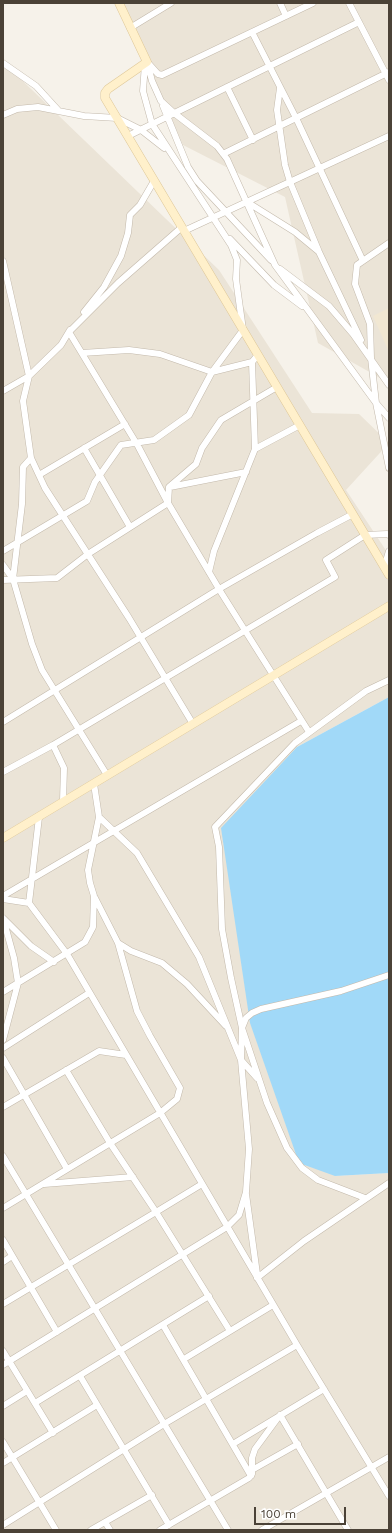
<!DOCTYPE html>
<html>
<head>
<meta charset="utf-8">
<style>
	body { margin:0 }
	#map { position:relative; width:392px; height:1533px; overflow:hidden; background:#f6f2ea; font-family:"Work Sans",sans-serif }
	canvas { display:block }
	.frame { position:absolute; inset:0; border:4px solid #4b4237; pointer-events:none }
	.scale { position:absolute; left:254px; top:1507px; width:92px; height:18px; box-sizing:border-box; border:2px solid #4b4237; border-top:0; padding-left:5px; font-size:12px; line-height:14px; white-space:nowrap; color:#4b4237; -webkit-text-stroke:3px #fff; paint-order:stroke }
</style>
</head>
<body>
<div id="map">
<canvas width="392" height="1533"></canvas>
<div class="frame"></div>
<div class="scale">100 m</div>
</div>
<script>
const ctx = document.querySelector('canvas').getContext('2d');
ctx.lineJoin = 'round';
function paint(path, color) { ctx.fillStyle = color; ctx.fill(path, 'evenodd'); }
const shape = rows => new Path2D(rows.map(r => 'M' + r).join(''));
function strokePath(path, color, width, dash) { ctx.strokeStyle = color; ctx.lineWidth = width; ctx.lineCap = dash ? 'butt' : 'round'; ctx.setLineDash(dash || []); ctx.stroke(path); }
paint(shape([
	[121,3,389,3,389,383,318,343,285,197,183,145],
	[3,62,219,270,312,413,359,414,389,443,346,490,389,555,389,697,297,747,335,1176,389,1173,389,1530,3,1530]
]), '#ebe4d7');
paint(shape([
	[389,308,389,352,373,316]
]), '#f1e7d2');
paint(shape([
	[389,697,389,1173,335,1176,299,1163,250,1023,221,828,297,747]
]), '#a1d9f8');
const street = shape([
	[280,3,286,16],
	[349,3,389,80],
	[130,28,171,3],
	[252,32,296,118,363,261],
	[147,62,152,81,161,101,174,113,217,146,227,159,275,265,376,403,389,418],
	[3,63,36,86,58,110],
	[149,64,158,74,162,75,313,3],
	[227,87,253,140],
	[280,88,277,110,285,165,290,182,319,252,361,340],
	[163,106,188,167,197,181,271,260],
	[3,115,17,109,38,107,84,116,117,118,141,130,164,148],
	[128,136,359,22],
	[223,154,389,72],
	[247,202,295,232,318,251],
	[182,227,118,283,69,332,138,446,168,503,222,594,309,732],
	[184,231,389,136],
	[230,239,274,285,302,306],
	[389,243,357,265,355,284,370,324,371,358,376,403,389,468],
	[3,261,29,376,23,401,31,458,45,488,129,618,193,724],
	[280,269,329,306,353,334,389,385],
	[84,312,104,287,121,256,128,233,130,215,140,205,154,181],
	[82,353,129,350,160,354,212,372,252,362,258,355],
	[252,362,255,449],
	[3,391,29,376,61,345,70,330],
	[84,448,130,527],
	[39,475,125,424],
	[170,487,246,472],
	[3,551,87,501,95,482,121,445,154,440,189,415,212,372,243,330,236,279,237,260,231,245,152,124,143,91,145,64],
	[3,565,13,579,32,644,42,670,107,775],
	[387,571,386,561,389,551],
	[209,572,214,551,255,449,300,425],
	[13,579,22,504,23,467,31,458],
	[3,580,57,578,88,554,168,503,169,487,196,464,202,448,221,420,277,387],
	[3,722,219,589,317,533,353,514],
	[3,772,53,745],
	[94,784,99,817,137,853,199,957,241,1060,257,1078],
	[63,801,64,768,53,745,335,577,326,560,365,535,387,534,389,535],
	[3,896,301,721],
	[3,899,29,903,67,954,297,1345,389,1496],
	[29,903,39,817],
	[3,918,14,958,18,983,3,1040],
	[4,919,31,946,54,962],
	[118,943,131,951,162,963,187,984,226,1026],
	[3,992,85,942,93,927,94,896],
	[3,1048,89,993],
	[3,1058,67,1169],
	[66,1070,110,1143,156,1212,202,1184],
	[3,1107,99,1051,126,1055],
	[3,1156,228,1530],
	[44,1184,133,1177],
	[246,1194,257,1274],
	[365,1198,318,1180,302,1168,287,1148,267,1103,242,1028,231,978,222,929,219,847,215,827,295,743,366,691,389,680],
	[3,1208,160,1113,177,1099,180,1088,150,1036,137,1011,118,943,94,896,90,883,88,870,99,817],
	[3,1240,57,1332],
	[3,1262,12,1256],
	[257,1278,304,1241,389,1183],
	[3,1304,156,1212,230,1331],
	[163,1325,251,1476],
	[3,1351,53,1433],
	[184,1359,273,1305],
	[3,1365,227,1227,239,1215,246,1192,249,1149,241,1060,242,1028,246,1018,252,1013,261,1009,341,991,389,975],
	[80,1376,169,1525],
	[35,1403,209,1296],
	[3,1406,27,1391],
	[3,1442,56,1530],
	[233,1444,324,1389],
	[3,1463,97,1405],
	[252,1470,298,1444],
	[105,1522,110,1530],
	[3,1525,164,1424,297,1345],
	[91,1530,152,1495],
	[160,1530,249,1478,252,1474,252,1458,255,1449,280,1415,348,1530],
	[262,1530,389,1457]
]);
const secondary = shape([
	[119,3,147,62,108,89,105,93,105,98,389,575],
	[3,838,389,606]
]);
strokePath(street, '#c3b9ab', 7);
strokePath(secondary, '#dec797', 9);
strokePath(street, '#fff', 6);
strokePath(secondary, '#fff0cb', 8);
</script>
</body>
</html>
